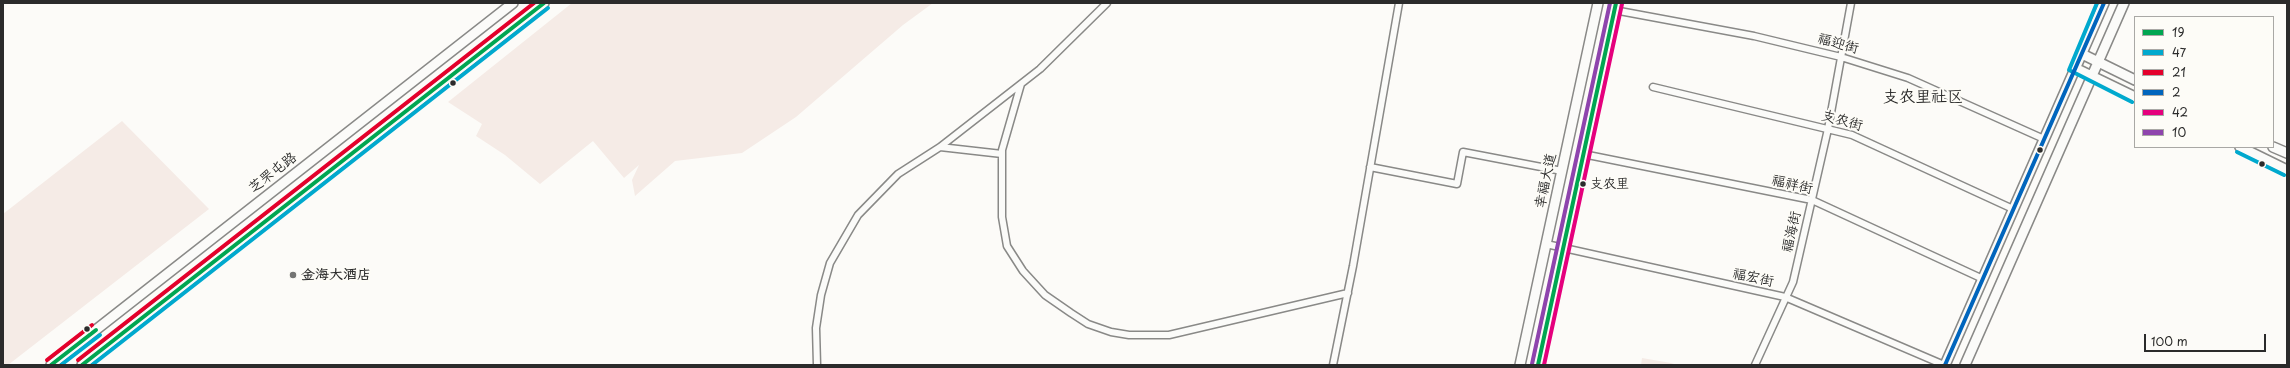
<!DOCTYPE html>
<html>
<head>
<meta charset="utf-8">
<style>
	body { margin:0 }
	#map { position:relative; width:2290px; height:368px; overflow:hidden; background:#fcfbf8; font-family:"Playpen Sans",sans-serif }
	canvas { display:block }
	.frame { position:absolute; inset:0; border:4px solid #2b2b2b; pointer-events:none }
	.legend { position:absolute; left:2134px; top:16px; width:140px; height:132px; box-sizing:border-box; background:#fdfcf7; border:1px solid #a9a8a5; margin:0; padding:5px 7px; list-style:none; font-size:12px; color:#2b2b2b }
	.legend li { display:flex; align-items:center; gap:8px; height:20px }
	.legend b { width:20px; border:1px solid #a9a8a5 }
	.scale { position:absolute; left:2144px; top:334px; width:122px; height:18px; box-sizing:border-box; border:2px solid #2b2b2b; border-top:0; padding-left:5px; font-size:12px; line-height:14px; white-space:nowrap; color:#2b2b2b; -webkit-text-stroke:3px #fdfcf7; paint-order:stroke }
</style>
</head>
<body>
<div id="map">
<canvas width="2290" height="368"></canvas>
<div class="frame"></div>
<ul class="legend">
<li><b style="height:5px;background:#00a651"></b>19</li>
<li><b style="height:5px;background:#00a9ce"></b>47</li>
<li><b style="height:5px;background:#e4002b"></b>21</li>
<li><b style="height:5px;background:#0065bd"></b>2</li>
<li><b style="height:5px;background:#e5007d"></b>42</li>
<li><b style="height:5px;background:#8e44ad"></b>10</li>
</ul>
<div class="scale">100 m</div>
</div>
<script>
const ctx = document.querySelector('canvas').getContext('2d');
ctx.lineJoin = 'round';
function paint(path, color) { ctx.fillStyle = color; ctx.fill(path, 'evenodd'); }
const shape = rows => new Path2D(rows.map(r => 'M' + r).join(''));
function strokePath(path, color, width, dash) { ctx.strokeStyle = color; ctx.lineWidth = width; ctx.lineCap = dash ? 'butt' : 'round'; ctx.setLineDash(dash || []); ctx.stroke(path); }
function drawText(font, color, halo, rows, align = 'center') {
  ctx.font = font + ' "Playpen Sans","LXGW WenKai TC",sans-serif'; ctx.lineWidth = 4; ctx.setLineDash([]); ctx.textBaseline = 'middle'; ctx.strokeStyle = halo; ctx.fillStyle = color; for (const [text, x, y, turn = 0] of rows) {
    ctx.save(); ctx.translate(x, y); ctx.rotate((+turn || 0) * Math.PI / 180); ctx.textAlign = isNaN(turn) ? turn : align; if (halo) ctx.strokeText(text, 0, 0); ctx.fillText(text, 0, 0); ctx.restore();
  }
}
paint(shape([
	[572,3,933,3,903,25,796,117,742,153,675,161,635,196,632,180,639,165,624,178,593,141,540,184,505,155,476,136,482,124,448,102],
	[122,121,209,209,8,365,3,365,3,214],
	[1642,358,1671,363,1677,365,1641,365]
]), '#f5ebe6');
const street = shape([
	[1614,10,1754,36,1841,57,1908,78,2044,139],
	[1021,84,1002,150,1002,217,1007,246,1023,271,1045,295,1071,313,1088,324,1111,332,1129,335,1169,335,1348,293],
	[1653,87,1852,135,2013,209],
	[940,147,1002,154],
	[1583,154,1812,200,1983,279],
	[1370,167,1457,184,1463,152,1562,171],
	[1546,244,1785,297,1944,365],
	[817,365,816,328,821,295,830,263,858,215,898,174,940,147,1040,69,1107,3],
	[1333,365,1353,266,1399,3],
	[1755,365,1793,282,1828,129,1851,3]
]);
const secondary = shape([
	[2082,54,2135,80],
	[2075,68,2135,97],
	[2240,147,2287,170],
	[2273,147,2287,153],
	[51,365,513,3],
	[82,365,544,3],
	[1520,365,1598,3],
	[1538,365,1616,3],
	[1945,365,2104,3],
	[1965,365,2124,3]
]);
strokePath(street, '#898987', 9);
strokePath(secondary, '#898987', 12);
strokePath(street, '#fbfbf9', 6);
strokePath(secondary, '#fbfbf9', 9);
strokePath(shape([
	[51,365,96,330],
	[82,365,544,3],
	[1538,365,1616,3]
]), '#00a651', 4);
strokePath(shape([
	[2097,3,2069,70,2132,102],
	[2237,152,2284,175],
	[61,365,100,335],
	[92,365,548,8]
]), '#00a9ce', 4);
strokePath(shape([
	[47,360,92,325],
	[78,360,534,3]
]), '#e4002b', 4);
strokePath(shape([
	[1945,365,2104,3]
]), '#0065bd', 4);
strokePath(shape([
	[1544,365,1622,4]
]), '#e5007d', 4);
strokePath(shape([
	[1532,364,1610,3]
]), '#8e44ad', 4);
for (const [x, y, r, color] of [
	[453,83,3.5,"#2b2b2b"],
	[2040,150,3.5,"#2b2b2b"],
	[2262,164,3.5,"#2b2b2b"],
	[1583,184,3.5,"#2b2b2b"],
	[293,275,4,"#747473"],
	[87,329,3.5,"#2b2b2b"]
]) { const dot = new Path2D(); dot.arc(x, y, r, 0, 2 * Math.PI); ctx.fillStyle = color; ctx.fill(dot); strokePath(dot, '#fdfcf7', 1.5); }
drawText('13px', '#2b2b2b', '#fdfcf7', [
	["支农里",1590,184]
], 'left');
drawText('14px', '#2b2b2b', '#fdfcf7', [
	["福迎街",1838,44,15],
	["支农街",1842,121,16],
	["芝罘屯路",273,173,-38],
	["幸福大道",1546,181,-78],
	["福祥街",1792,185,13],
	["福海街",1792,232,-77],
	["福宏街",1753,278,12]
]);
drawText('bold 14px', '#2b2b2b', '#fdfcf7', [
	["金海大酒店",301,275]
], 'left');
drawText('16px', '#2b2b2b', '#fdfcf7', [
	["支农里社区",1923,98]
]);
</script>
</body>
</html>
